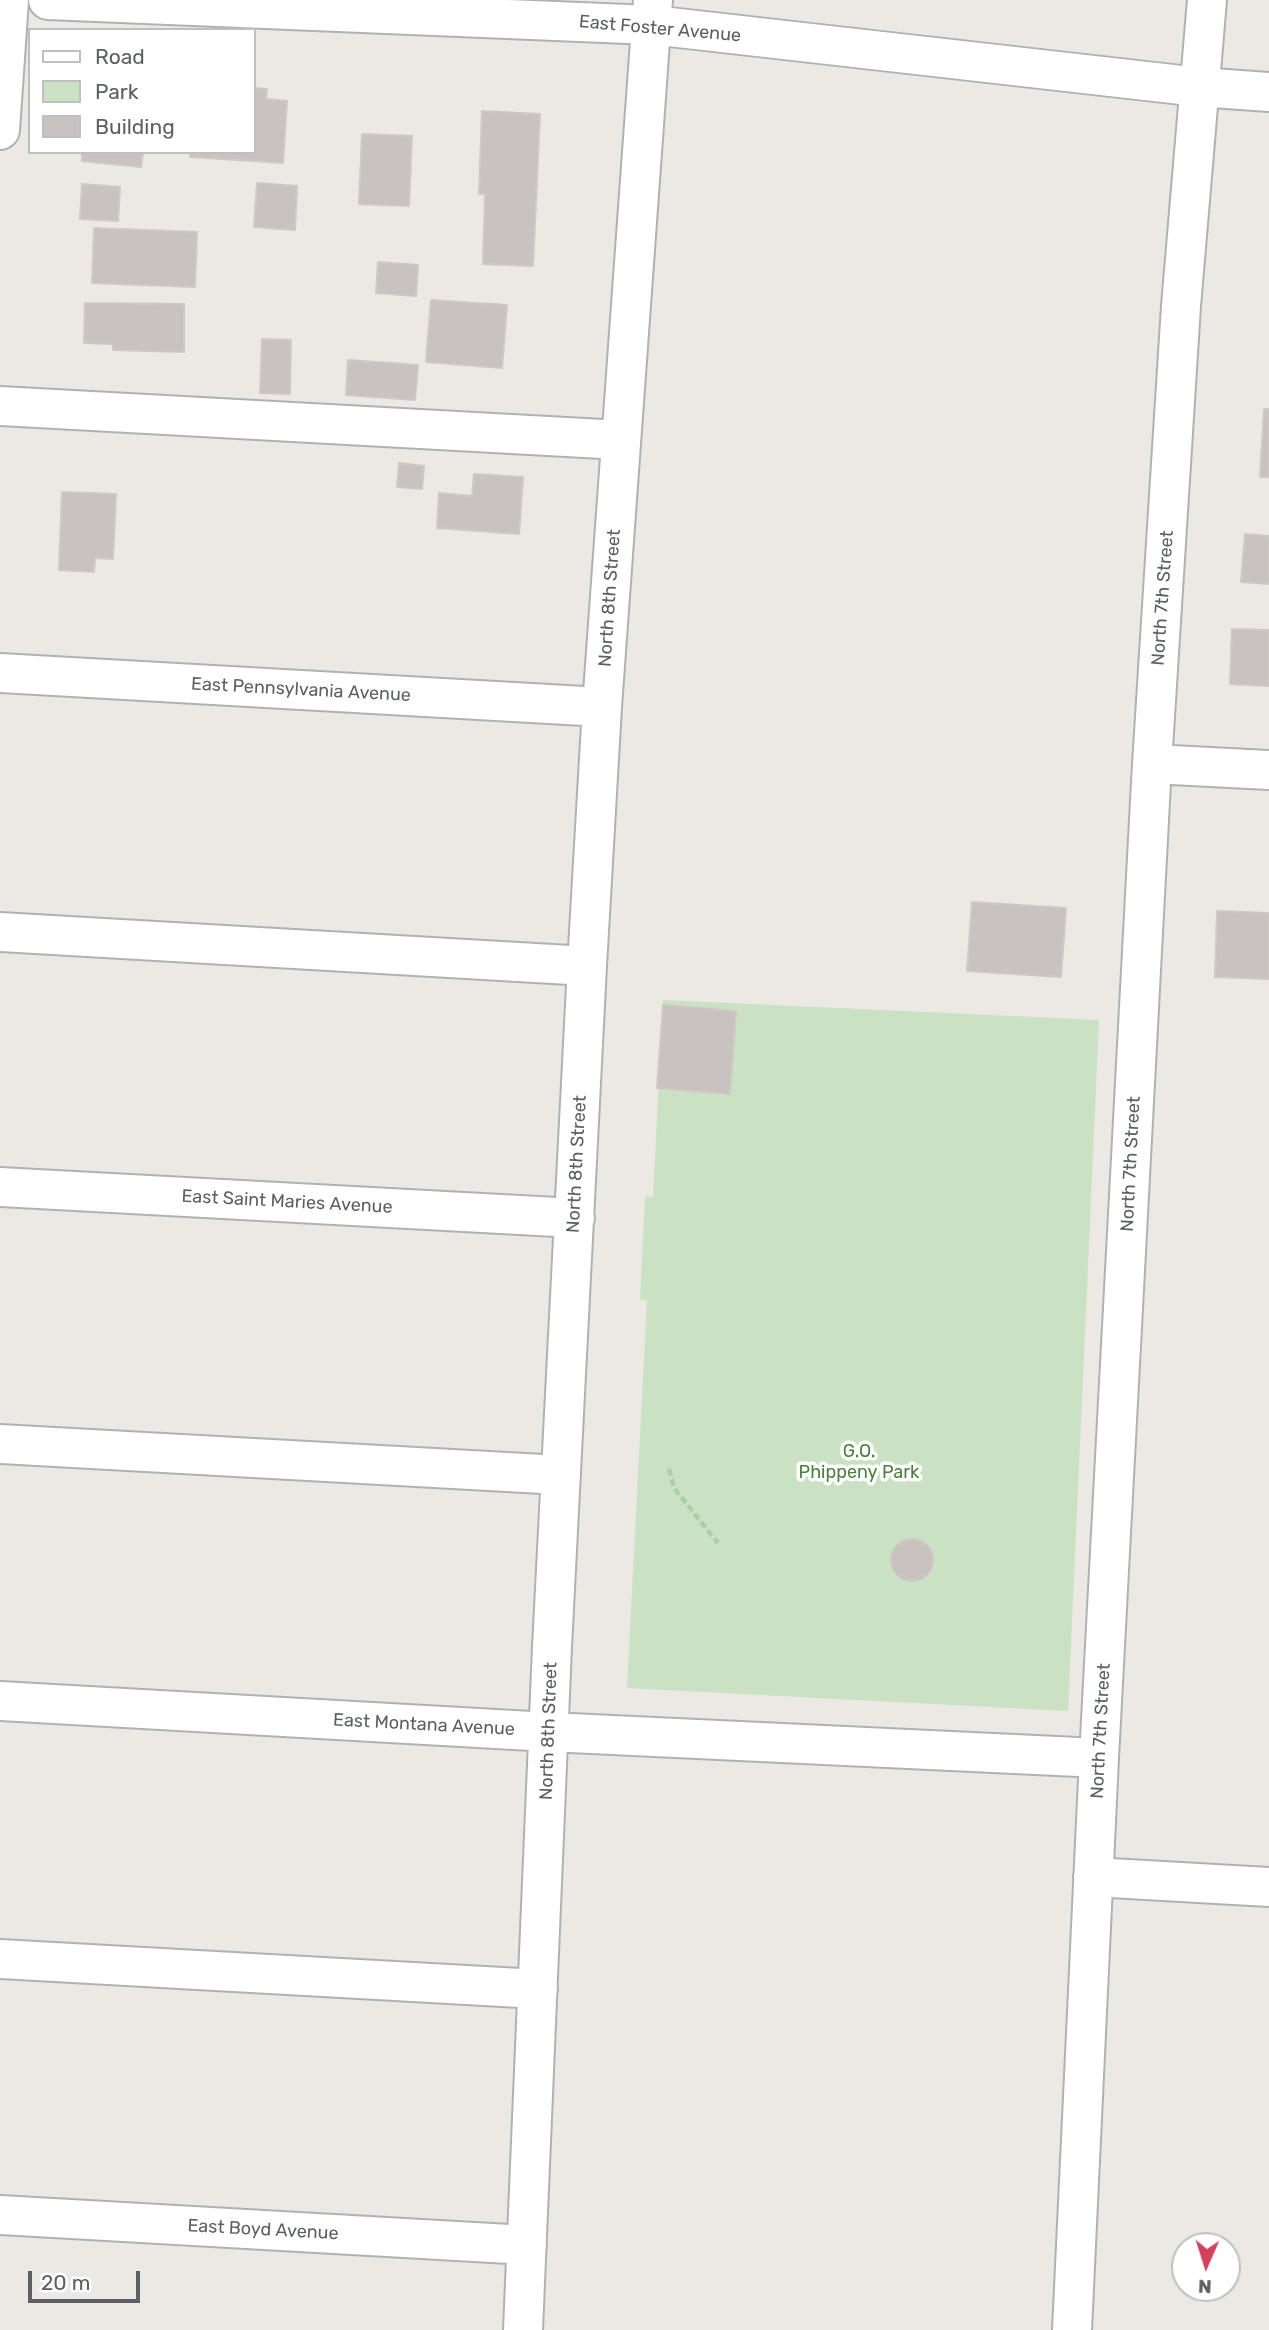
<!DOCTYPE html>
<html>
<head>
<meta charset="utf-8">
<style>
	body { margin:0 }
	#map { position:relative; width:1269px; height:2330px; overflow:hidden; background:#ece8e4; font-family:Rubik,sans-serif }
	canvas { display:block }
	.legend { position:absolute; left:28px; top:28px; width:228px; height:126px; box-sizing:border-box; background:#fff; border:2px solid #bebfc0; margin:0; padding:9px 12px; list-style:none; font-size:21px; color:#5c6062 }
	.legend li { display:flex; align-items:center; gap:14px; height:35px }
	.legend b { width:35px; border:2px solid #bebfc0 }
	.north { position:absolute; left:1171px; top:2232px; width:70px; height:70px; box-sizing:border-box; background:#fff; border:2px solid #bebfc0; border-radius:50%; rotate:183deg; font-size:19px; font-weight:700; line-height:28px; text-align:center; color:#5c6062 }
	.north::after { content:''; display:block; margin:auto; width:24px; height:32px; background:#d4415f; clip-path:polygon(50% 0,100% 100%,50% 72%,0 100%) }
	.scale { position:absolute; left:28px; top:2271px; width:112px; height:32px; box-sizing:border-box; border:4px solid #5c6062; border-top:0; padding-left:9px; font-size:21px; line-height:24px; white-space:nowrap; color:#5c6062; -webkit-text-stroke:5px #fff; paint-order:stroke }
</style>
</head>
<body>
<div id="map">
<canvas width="1269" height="2330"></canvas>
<ul class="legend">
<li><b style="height:9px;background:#fff"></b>Road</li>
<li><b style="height:19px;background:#cbe1c3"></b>Park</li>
<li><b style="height:19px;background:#c8c3c0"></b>Building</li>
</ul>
<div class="north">N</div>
<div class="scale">20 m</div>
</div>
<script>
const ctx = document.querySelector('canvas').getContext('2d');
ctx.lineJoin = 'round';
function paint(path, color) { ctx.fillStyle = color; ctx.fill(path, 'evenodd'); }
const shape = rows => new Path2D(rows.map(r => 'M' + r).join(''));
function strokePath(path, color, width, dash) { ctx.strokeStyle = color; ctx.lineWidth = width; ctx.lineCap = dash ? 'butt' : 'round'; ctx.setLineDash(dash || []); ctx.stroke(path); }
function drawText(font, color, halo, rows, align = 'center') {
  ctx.font = font + ' Rubik,sans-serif'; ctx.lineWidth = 7; ctx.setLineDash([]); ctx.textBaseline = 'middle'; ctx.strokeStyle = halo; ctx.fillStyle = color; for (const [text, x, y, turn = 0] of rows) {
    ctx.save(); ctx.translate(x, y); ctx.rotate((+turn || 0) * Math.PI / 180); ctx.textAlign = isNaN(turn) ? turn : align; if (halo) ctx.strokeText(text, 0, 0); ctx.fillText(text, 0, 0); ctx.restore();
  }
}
paint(shape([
	[663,1000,1099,1020,1068,1711,627,1688,647,1300,640,1299,645,1197,653,1197]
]), '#cbe1c3');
const building = shape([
	[254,88,267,89,266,99,287,101,283,163,190,157,190,152,254,152,254,88],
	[482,111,540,114,533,266,483,264,485,194,479,194,482,111],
	[362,134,412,136,409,206,359,204,362,134],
	[82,152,143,152,141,167,82,161,82,152],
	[257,183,297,186,295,230,254,227,257,183],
	[82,184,120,187,118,221,80,219,82,184],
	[94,228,197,232,195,287,92,283,94,228],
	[378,262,418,265,416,296,376,293,378,262],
	[431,300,507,305,502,368,426,362,431,300],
	[85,303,184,304,184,352,113,350,113,344,84,343,85,303],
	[262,339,291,340,290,394,260,393,262,339],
	[348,360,418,365,415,400,346,395,348,360],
	[1264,409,1269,409,1269,477,1260,477,1264,409],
	[399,463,424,466,422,489,397,487,399,463],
	[474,474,523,477,519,534,437,528,439,493,472,496,474,474],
	[62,492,116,494,113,559,95,558,94,572,59,570,62,492],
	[1245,534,1269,536,1269,584,1241,582,1245,534],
	[1232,629,1269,630,1269,686,1230,684,1232,629],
	[972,902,1066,908,1061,977,967,971,972,902],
	[1217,911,1269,913,1269,979,1215,977,1217,911],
	[663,1005,736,1011,730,1094,657,1088,663,1005],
	'891 1560a21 21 0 1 1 42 0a21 21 0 1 1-42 0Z'
]);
paint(building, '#c8c3c0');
strokePath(building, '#d0c8c3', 2);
const minor = shape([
	[48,0,652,25,1199,87,1269,92],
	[0,130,9,0],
	[0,406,621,440],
	[0,673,602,707],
	[1152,764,1269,770],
	[0,932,587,966],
	[0,1187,575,1218],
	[0,1444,561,1475],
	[0,1701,549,1732,1099,1758],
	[1093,1877,1269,1887],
	[0,1959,538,1989],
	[0,2215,527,2245],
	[523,2330,552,1647,587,966,602,707,653,0],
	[1072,2330,1099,1758,1152,764,1181,306,1207,0]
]);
strokePath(minor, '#afb2b4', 42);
strokePath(shape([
	[669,1469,674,1488,718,1543]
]), '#a8d1a7', 4.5, [7, 3.5]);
strokePath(minor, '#fff', 38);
drawText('18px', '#5c6062', '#fff', [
	["East Foster Avenue",660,29,5],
	["North 8th Street",610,598,-86],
	["North 7th Street",1163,598,-86],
	["East Pennsylvania Avenue",301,690,3],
	["North 8th Street",577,1164,-87],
	["North 7th Street",1131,1164,-87],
	["East Saint Maries Avenue",287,1202,3],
	["East Montana Avenue",424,1725,3],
	["North 8th Street",549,1731,-88],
	["North 7th Street",1101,1731,-87],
	["East Boyd Avenue",263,2230,3]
]);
drawText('18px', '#4d7e3e', '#fff', [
	["G.O.",859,1452],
	["Phippeny Park",859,1473]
]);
</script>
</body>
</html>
